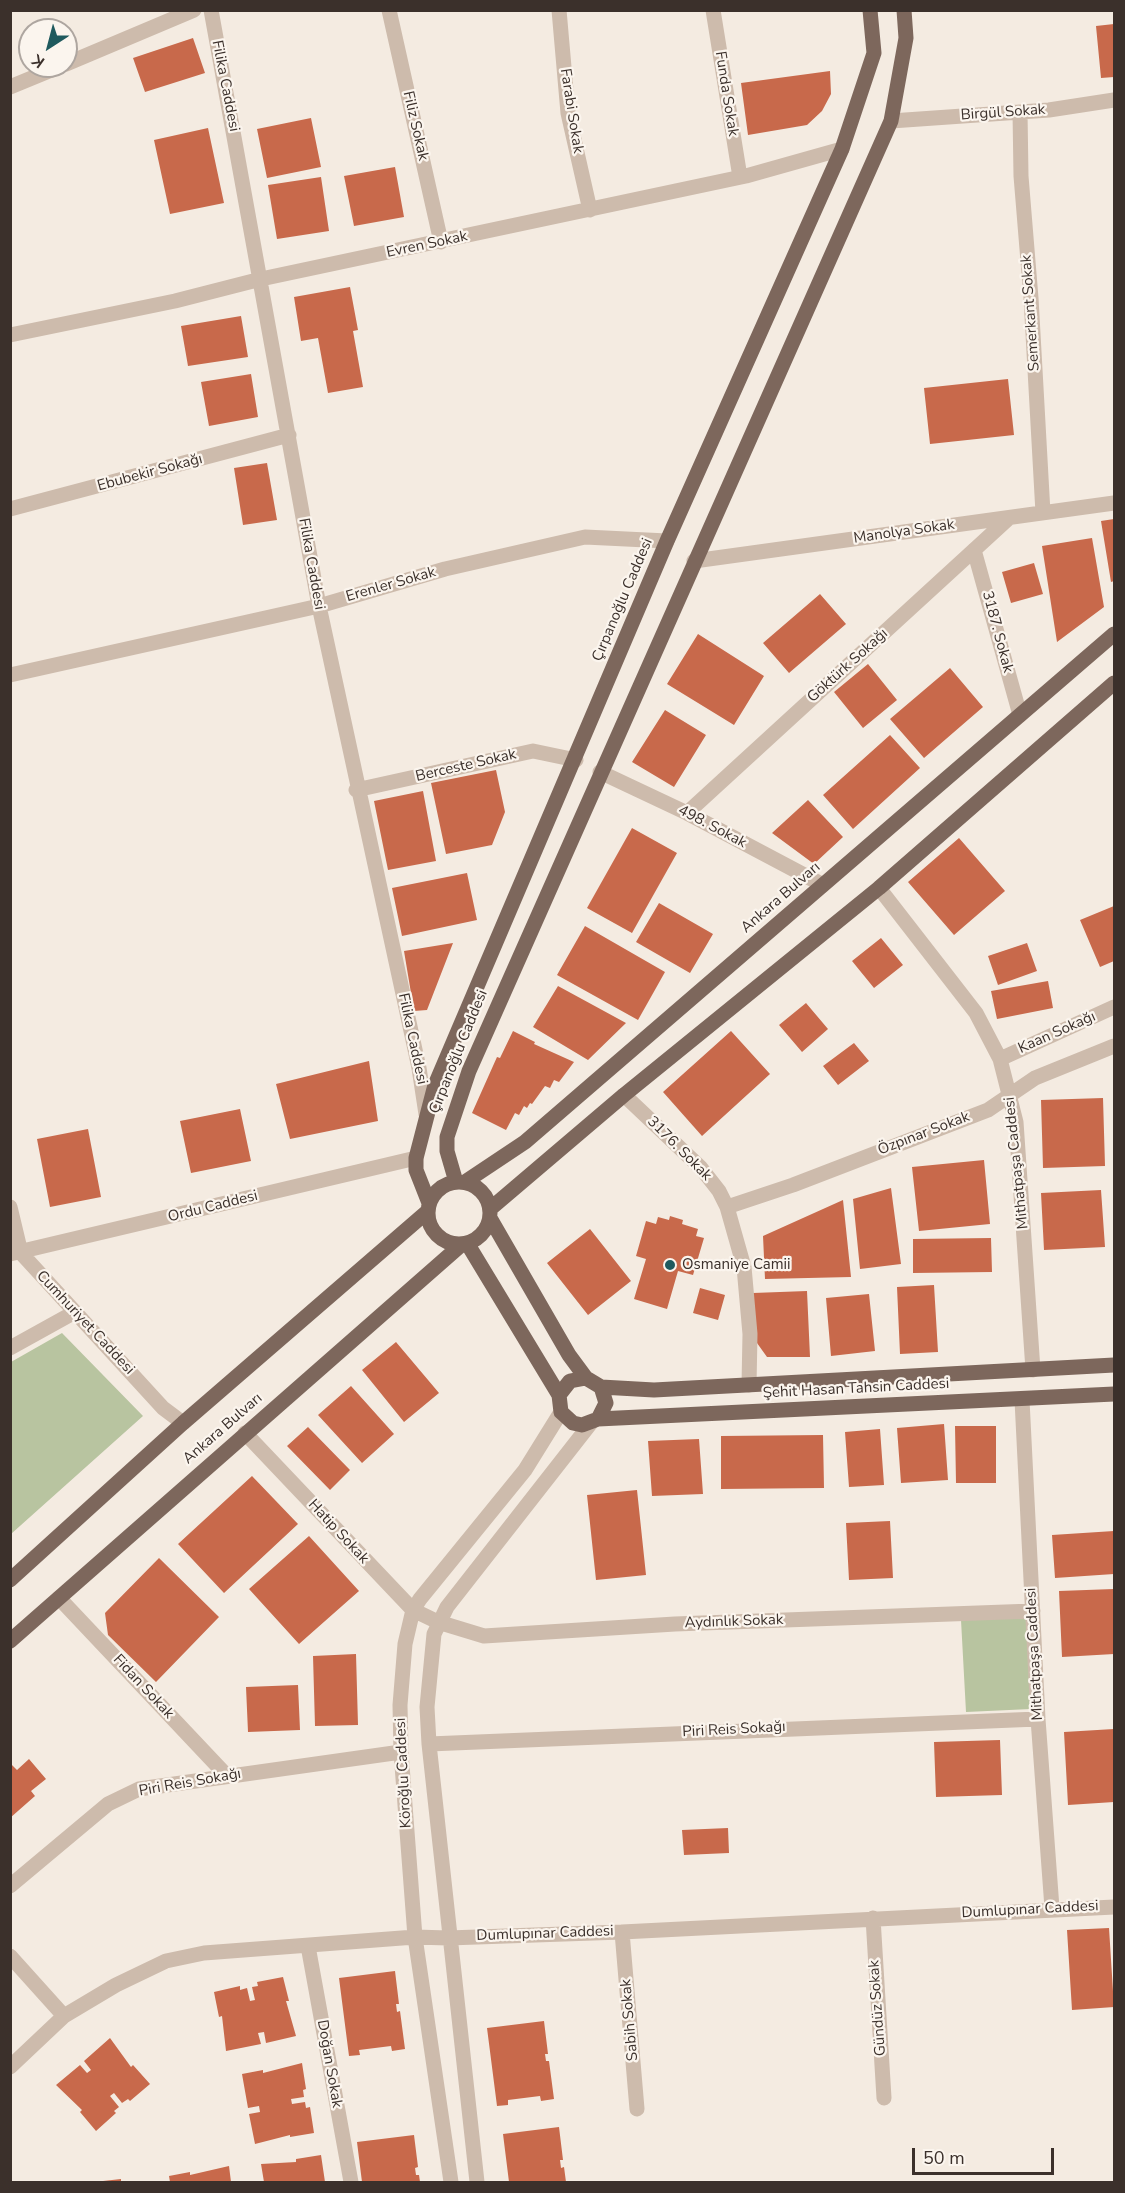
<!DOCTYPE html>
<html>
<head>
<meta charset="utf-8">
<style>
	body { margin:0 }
	#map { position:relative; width:1125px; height:2193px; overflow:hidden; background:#f4ebe1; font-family:"Nunito Sans",sans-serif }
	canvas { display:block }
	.frame { position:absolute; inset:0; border:12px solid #3b302b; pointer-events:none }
	.north { position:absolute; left:18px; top:18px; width:60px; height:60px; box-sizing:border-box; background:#fbf5ee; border:2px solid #aea6a0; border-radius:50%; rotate:216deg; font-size:16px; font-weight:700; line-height:24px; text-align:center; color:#3b302b }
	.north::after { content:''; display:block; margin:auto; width:21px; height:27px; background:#1f5a5e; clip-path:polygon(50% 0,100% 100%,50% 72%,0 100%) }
	.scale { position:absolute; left:912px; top:2148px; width:142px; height:27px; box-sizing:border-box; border:3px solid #3b302b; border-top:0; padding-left:8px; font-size:18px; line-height:21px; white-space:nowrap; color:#3b302b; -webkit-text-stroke:4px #fbf5ee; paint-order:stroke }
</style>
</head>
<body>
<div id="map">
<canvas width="1125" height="2193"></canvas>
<div class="frame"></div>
<div class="north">K</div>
<div class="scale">50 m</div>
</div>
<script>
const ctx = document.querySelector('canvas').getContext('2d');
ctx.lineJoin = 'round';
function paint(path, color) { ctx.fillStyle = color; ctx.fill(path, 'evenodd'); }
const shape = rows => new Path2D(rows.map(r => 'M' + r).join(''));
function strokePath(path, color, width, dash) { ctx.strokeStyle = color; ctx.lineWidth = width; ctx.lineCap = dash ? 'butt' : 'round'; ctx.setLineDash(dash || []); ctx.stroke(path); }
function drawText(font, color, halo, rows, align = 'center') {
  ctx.font = font + ' "Nunito Sans",sans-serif'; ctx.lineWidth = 4.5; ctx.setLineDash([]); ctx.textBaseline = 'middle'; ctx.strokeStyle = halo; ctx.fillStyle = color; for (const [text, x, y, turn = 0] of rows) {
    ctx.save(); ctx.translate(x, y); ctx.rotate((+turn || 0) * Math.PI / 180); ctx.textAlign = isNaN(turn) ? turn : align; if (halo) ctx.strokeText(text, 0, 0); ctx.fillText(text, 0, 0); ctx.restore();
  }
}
paint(shape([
	[62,1333,143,1416,11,1534,11,1362],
	[1026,1616,1031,1709,966,1712,961,1620]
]), '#b8c4a0');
paint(shape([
	[1114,24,1114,77,1101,78,1096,26],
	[193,38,205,73,145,92,133,58],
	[830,71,831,94,822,111,807,125,748,135,741,83],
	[311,118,321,167,267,178,257,129],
	[208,128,224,203,170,214,154,140],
	[395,167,404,217,354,226,344,176],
	[321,177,329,231,277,239,268,185],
	[350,287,358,330,353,331,363,387,328,393,318,338,301,341,294,297],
	[241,316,248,357,188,366,181,326],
	[251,374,258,417,209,426,201,382],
	[1008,379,1014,435,930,444,924,388],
	[267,463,277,520,243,525,234,468],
	[1114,519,1114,581,1111,582,1101,521],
	[1092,538,1104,607,1057,642,1042,546],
	[1034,563,1043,594,1011,603,1002,572],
	[820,594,846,624,789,673,763,643],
	[698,634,764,676,734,725,667,684],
	[868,664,897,700,863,728,834,692],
	[950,668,983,707,924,758,890,719],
	[665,710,706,735,674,787,632,762],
	[890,735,920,768,853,829,823,795],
	[496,770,505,812,492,845,446,854,431,783],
	[423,791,436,861,388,870,374,801],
	[808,800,843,837,814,864,772,833],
	[632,828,677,853,632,933,587,908],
	[959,838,1005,891,954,935,908,882],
	[467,873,477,920,402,936,392,888],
	[659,903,713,934,690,973,636,942],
	[1114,906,1114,961,1100,967,1080,920],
	[585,926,665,972,638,1020,557,975],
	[881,938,903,965,874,988,852,961],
	[453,943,427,1010,414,1011,404,951],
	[1027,943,1037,971,998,985,988,956],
	[1048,981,1053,1008,997,1019,991,991],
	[558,986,626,1023,588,1060,533,1027],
	[806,1003,828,1029,802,1052,779,1025],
	[513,1031,535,1042,534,1044,574,1062,559,1082,554,1080,550,1088,545,1086,532,1104,530,1103,527,1108,524,1106,519,1115,515,1113,506,1130,472,1113,497,1057,500,1058],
	[731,1031,770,1074,702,1136,663,1092],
	[854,1043,869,1061,838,1085,823,1066],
	[369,1061,378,1121,290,1139,276,1084],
	[1103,1098,1105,1166,1043,1168,1041,1100],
	[240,1109,251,1161,191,1173,180,1121],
	[88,1129,101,1197,50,1207,37,1139],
	[984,1160,990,1224,919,1231,912,1167],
	[891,1188,901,1264,860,1269,853,1199],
	[1101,1190,1105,1247,1044,1250,1041,1193],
	[843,1200,851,1277,765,1279,763,1236],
	[670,1216,683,1220,682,1224,698,1229,696,1236,704,1238,693,1275,678,1271,667,1309,634,1299,646,1259,636,1256,646,1221,656,1224,658,1217,669,1220],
	[590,1229,631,1281,588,1315,547,1263],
	[991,1238,992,1272,913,1273,913,1239],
	[934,1285,938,1352,900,1354,897,1287],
	[700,1288,725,1295,718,1320,693,1313],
	[807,1291,810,1357,767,1357,757,1343,753,1293],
	[869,1294,875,1351,831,1356,826,1298],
	[396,1342,439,1393,404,1422,362,1370],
	[351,1386,394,1434,362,1463,318,1415],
	[944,1424,948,1480,901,1483,897,1428],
	[955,1426,996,1426,996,1483,956,1483],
	[308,1427,350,1470,330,1490,287,1446],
	[880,1429,884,1485,849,1487,845,1432],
	[823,1435,824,1488,721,1489,721,1436],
	[699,1439,703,1494,652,1496,648,1441],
	[252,1476,298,1524,224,1593,178,1544],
	[637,1490,646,1575,596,1580,587,1495],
	[890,1521,893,1578,849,1580,846,1523],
	[1114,1531,1114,1574,1055,1578,1052,1535],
	[309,1536,359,1591,299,1644,249,1589],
	[159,1558,219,1617,156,1682,108,1635,105,1613],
	[1114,1589,1114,1654,1062,1657,1059,1591],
	[356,1654,358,1725,315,1726,313,1656],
	[298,1685,300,1730,248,1732,246,1687],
	[1114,1729,1114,1802,1068,1805,1064,1732],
	[1000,1740,1002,1795,936,1797,934,1742],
	[29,1759,46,1779,31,1791,35,1796,10,1818,10,1763,17,1770],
	[728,1828,729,1853,684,1855,682,1830],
	[1109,1928,1114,2007,1072,2010,1067,1930],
	[395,1971,399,2004,396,2004,397,2012,400,2011,405,2049,392,2051,391,2046,359,2050,360,2055,349,2056,339,1978],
	[283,1977,289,2001,286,2001,296,2036,266,2043,264,2032,258,2033,261,2044,226,2051,222,2016,219,2017,214,1992,240,1986,240,1990,247,1988,250,2001,255,2000,252,1987,258,1986,257,1982],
	[544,2021,548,2054,545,2054,546,2061,549,2061,554,2099,541,2101,540,2096,508,2100,508,2105,497,2106,487,2028],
	[110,2038,131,2067,133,2065,150,2084,130,2101,128,2099,122,2103,114,2093,110,2096,119,2107,114,2111,116,2113,96,2131,80,2112,82,2110,56,2085,80,2065,87,2073,91,2070,84,2061],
	[302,2063,306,2089,303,2090,304,2097,291,2099,292,2104,305,2102,306,2108,310,2107,314,2133,290,2137,290,2135,255,2144,249,2114,260,2112,259,2106,248,2108,242,2074,263,2070,263,2073],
	[559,2127,563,2160,560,2160,561,2168,564,2167,566,2182,509,2182,503,2134],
	[414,2135,418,2167,415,2168,416,2175,419,2175,420,2182,362,2182,357,2142],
	[321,2155,325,2182,264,2182,261,2164,296,2162,296,2159],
	[229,2166,231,2182,170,2182,169,2176,190,2172,190,2175],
	[121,2179,121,2182,103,2182,103,2181]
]), '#c8694b');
strokePath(shape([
	[211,10,319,606,419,1068,426,1114],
	[389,10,441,242],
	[559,10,568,113,590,210],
	[713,10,740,177],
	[66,64,194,10],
	[10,87,61,66],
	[1020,112,1021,176,1031,298,1043,513],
	[891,121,1049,110,1114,100],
	[10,335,175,301,261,279,746,176,842,149],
	[10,509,289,435],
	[974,550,1020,715],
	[694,561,1114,503],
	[10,675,319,606,445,569,585,537,667,541],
	[600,772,687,813,823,885],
	[356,790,533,751,576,760],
	[687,813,1009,518],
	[879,888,976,1013,1000,1059,1016,1122,1033,1370],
	[1000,1059,1114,1007],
	[624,1095,701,1168,719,1191,727,1207,744,1267,750,1334,749,1385],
	[10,1207,21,1253,163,1408,183,1423],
	[727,1207,793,1185,988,1110,1035,1078,1114,1046],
	[10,1254,416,1158],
	[10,1348,75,1312],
	[1022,1400,1038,1719,1052,1908],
	[245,1433,413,1610,438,1622,484,1636,675,1624,1033,1611],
	[59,1598,227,1776],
	[429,1744,1038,1719],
	[10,1886,108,1804,139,1789,401,1752],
	[873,1918,884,2098],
	[622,1932,637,2109],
	[308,1946,351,2182],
	[10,1956,64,2016],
	[10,2067,64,2016,116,1985,166,1961,204,1953,415,1937,448,1938,622,1932,1114,1907],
	[451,2182,415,1937,401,1752,400,1705,405,1644,413,1610,420,1599,525,1470,561,1412],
	[477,2182,429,1744,427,1707,434,1634,447,1607,591,1423]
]), '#cdbbac', 15);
strokePath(shape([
	'428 1213a31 31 0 1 1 62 0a31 31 0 1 1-62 0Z',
	[456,1182,447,1151,447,1137,469,1071,891,121,906,38,904,10],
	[465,1182,525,1142,1114,634],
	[429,1203,416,1170,416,1158,435,1085,667,541,842,149,874,53,870,10],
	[490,1209,624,1095,879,888,1114,683],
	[490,1218,569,1355,586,1378],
	[467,1243,559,1395],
	[601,1387,654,1390,1114,1365],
	[598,1419,606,1403,601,1387,586,1378,570,1381,559,1395,561,1412,573,1423,582,1425,598,1419,1114,1394],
	[10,1580,183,1423,428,1211],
	[10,1641,461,1245]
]), '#7d675c', 15);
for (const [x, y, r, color] of [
	[670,1265,6,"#1f5a5e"]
]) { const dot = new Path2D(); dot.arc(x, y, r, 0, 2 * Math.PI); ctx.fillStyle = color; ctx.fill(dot); strokePath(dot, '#fbf5ee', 2); }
drawText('15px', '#3b302b', '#fbf5ee', [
	["Filika Caddesi",225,86,79],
	["Funda Sokak",726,94,81],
	["Farabi Sokak",571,111,81],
	["Birgül Sokak",1003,113,-4],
	["Filiz Sokak",415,126,77],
	["Evren Sokak",427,245,-12],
	["Semerkant Sokak",1031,313,-94],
	["Ebubekir Sokağı",150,473,-15],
	["Manolya Sokak",904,532,-8],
	["Filika Caddesi",311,564,80],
	["Erenler Sokak",391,585,-16],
	["Çırpanoğlu Caddesi",623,600,-67],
	["3187. Sokak",997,632,75],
	["Göktürk Sokağı",848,666,-42],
	["Berceste Sokak",466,766,-13],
	["498. Sokak",712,827,28],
	["Ankara Bulvarı",781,898,-41],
	["Kaan Sokağı",1057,1033,-24],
	["Filika Caddesi",412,1039,78],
	["Çırpanoğlu Caddesi",459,1052,-68],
	["Özpınar Sokak",924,1134,-21],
	["3176. Sokak",679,1149,45],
	["Mithatpaşa Caddesi",1017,1163,-96],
	["Ordu Caddesi",213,1207,-14],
	["Cumhuriyet Caddesi",85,1323,47],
	["Şehit Hasan Tahsin Caddesi",856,1389,-3],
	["Ankara Bulvarı",223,1429,-41],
	["Hatip Sokak",338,1532,47],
	["Aydınlık Sokak",734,1622,-2],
	["Mithatpaşa Caddesi",1035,1654,-93],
	["Fidan Sokak",143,1687,47],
	["Piri Reis Sokağı",734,1730,-3],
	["Köroğlu Caddesi",404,1773,-93],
	["Piri Reis Sokağı",190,1783,-10],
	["Dumlupınar Caddesi",1030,1910,-3],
	["Dumlupınar Caddesi",545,1934,-2],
	["Gündüz Sokak",878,2008,-94],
	["Sabih Sokak",630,2020,-95],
	["Doğan Sokak",329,2064,80]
]);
drawText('15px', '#3b302b', '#fbf5ee', [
	["Osmaniye Camii",682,1265]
], 'left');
</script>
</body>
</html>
